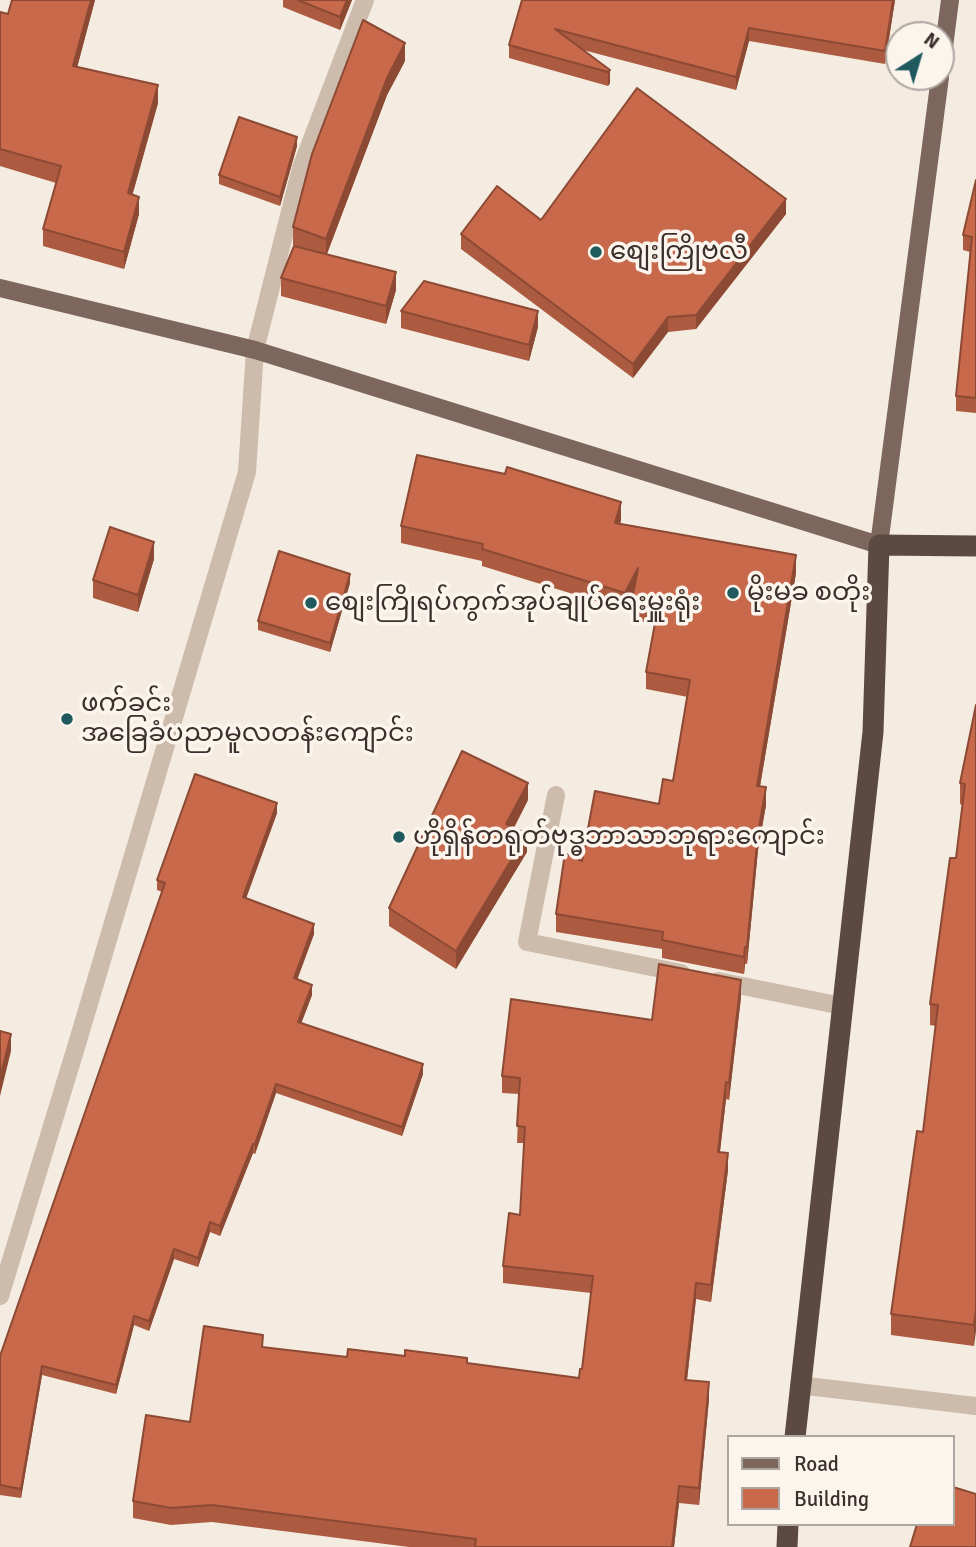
<!DOCTYPE html>
<html>
<head>
<meta charset="utf-8">
<style>
	body { margin:0 }
	#map { position:relative; width:976px; height:1547px; overflow:hidden; background:#f4ebe1; font-family:Signika,sans-serif }
	canvas { display:block }
	.legend { position:absolute; left:727px; top:1435px; width:228px; height:91px; box-sizing:border-box; background:#fbf5ee; border:2px solid #aea6a0; margin:0; padding:9px 12px; list-style:none; font-size:21px; color:#3b302b }
	.legend li { display:flex; align-items:center; gap:14px; height:35px }
	.legend b { width:35px; border:2px solid #aea6a0 }
	.north { position:absolute; left:885px; top:21px; width:70px; height:70px; box-sizing:border-box; background:#fbf5ee; border:2px solid #aea6a0; border-radius:50%; rotate:37deg; font-size:19px; font-weight:700; line-height:28px; text-align:center; color:#3b302b }
	.north::after { content:''; display:block; margin:auto; width:24px; height:32px; background:#1f5a5e; clip-path:polygon(50% 0,100% 100%,50% 72%,0 100%) }
</style>
</head>
<body>
<div id="map">
<canvas width="976" height="1547"></canvas>
<ul class="legend">
<li><b style="height:9px;background:#7d675c"></b>Road</li>
<li><b style="height:19px;background:#c8694b"></b>Building</li>
</ul>
<div class="north">N</div>
</div>
<script>
const ctx = document.querySelector('canvas').getContext('2d');
ctx.lineJoin = 'round';
const shape = rows => new Path2D(rows.map(r => 'M' + r).join(''));
function strokePath(path, color, width, dash) { ctx.strokeStyle = color; ctx.lineWidth = width; ctx.lineCap = dash ? 'butt' : 'round'; ctx.setLineDash(dash || []); ctx.stroke(path); }
function paint(path, color) { ctx.fillStyle = color; ctx.fill(path, 'evenodd'); }
function drawText(font, color, halo, rows, align = 'center') {
  ctx.font = font + ' Signika,"Noto Sans Myanmar",sans-serif'; ctx.lineWidth = 7; ctx.setLineDash([]); ctx.textBaseline = 'middle'; ctx.strokeStyle = halo; ctx.fillStyle = color; for (const [text, x, y, turn = 0] of rows) {
    ctx.save(); ctx.translate(x, y); ctx.rotate((+turn || 0) * Math.PI / 180); ctx.textAlign = isNaN(turn) ? turn : align; if (halo) ctx.strokeText(text, 0, 0); ctx.fillText(text, 0, 0); ctx.restore();
  }
}
strokePath(shape([
	[556,795,527,942,681,973],
	[718,981,842,1006],
	[0,1296,77,1044,247,472,255,350,301,168,365,0],
	[799,1385,976,1406]
]), '#cdbbac', 18);
strokePath(shape([
	[941,70,950,0],
	[0,288,255,350,879,545,940,77]
]), '#7d675c', 18);
strokePath(shape([
	[795,1437,873,732,879,545,976,546],
	[787,1547,788,1524]
]), '#5c4a42', 21);
paint(shape([
	[12,0,95,0,77,67,158,103,132,195,139,214,124,269,43,246,43,229,56,183,0,166,0,12,8,14],
	[283,0,352,0,340,30,283,7],
	[522,0,895,0,885,64,749,41,736,90,583,50,610,70,610,83,608,86,509,58,509,45],
	[405,61,387,95,327,254,396,290,386,324,281,296,281,278,299,247,293,245,293,227],
	[297,146,280,206,219,184,219,175],
	[976,180,976,413,956,411,956,396,970,252,963,250,963,235],
	[786,214,696,329,668,332,633,378,461,249,461,234,541,220],
	[401,311,538,327,529,361,401,328],
	[621,520,620,524,796,573,760,786,766,805,758,850,747,964,745,964,744,974,662,958,662,949,556,932,556,914,582,861,659,804,673,781,688,697,646,689,646,672,655,624,634,620,634,613,633,613,633,595,625,610,482,566,482,561,401,543,401,526],
	[154,559,138,612,93,598,93,580],
	[350,583,330,652,258,630,258,621],
	[976,705,974,1346,891,1335,891,1314,923,1132,936,1026,930,1025,930,1004,956,858,962,805,960,804,960,783],
	[528,800,514,828,527,852,456,969,389,926,389,908],
	[277,813,246,898,314,934,297,980,312,995,301,1023,423,1074,402,1136,276,1093,255,1154,253,1153,220,1236,210,1232,198,1267,174,1259,149,1331,134,1325,116,1394,42,1375,21,1498,0,1495,0,1356,162,892,157,890,157,880],
	[741,997,729,1100,726,1099,720,1152,728,1170,711,1302,696,1299,687,1380,709,1399,699,1505,679,1503,674,1547,409,1547,212,1522,171,1525,133,1518,133,1501,190,1422,263,1347,347,1357,467,1363,579,1378,582,1369,591,1293,503,1283,503,1266,520,1215,525,1143,517,1143,519,1094,502,1093,502,1076,652,1020]
]), '#ac5a40');
paint(shape([
	[91,0,95,0,73,83,73,66],
	[347,0,352,0,340,30,340,17],
	[893,0,895,0,885,64,885,51],
	[749,28,749,41,736,90,736,77],
	[405,43,405,61,387,95,326,256,326,239,387,78],
	[610,70,610,83,608,86,608,72],
	[158,85,158,103,128,211,128,193],
	[297,137,297,146,280,206,280,197],
	[139,197,139,214,124,269,124,252],
	[786,199,786,214,696,329,696,315],
	[396,272,396,290,386,324,386,306],
	[538,311,538,327,529,361,529,345],
	[668,317,668,332,633,378,633,364],
	[621,502,621,520,615,541,615,523],
	[154,542,154,559,138,612,138,595],
	[796,555,796,573,757,804,757,786],
	[638,568,638,586,625,610,625,593],
	[350,574,350,583,330,652,330,643],
	[528,783,528,800,506,842,506,824],
	[766,787,766,805,758,850,747,964,747,947,758,833],
	[277,803,277,813,243,907,243,897],
	[527,834,527,852,456,969,456,951],
	[314,924,314,934,294,988,294,978],
	[745,947,745,964,744,974,744,957],
	[741,980,741,997,729,1100,729,1083],
	[312,985,312,995,298,1032,298,1022],
	[11,1034,11,1051,0,1096,0,1078],
	[423,1064,423,1074,402,1136,402,1127],
	[726,1082,726,1099,718,1168,718,1152],
	[276,1084,276,1093,255,1154,255,1144],
	[253,1144,253,1153,220,1236,220,1226],
	[728,1153,728,1170,711,1302,711,1285],
	[210,1222,210,1232,198,1267,198,1258],
	[174,1249,174,1259,149,1331,149,1321],
	[696,1283,696,1299,685,1397,685,1380],
	[976,1310,976,1331,974,1346,974,1325],
	[134,1316,134,1325,116,1394,116,1385],
	[42,1366,42,1375,21,1498,21,1489],
	[709,1382,709,1399,699,1505,699,1488],
	[679,1486,679,1503,674,1547,672,1547]
]), '#8c4a34');
const building = shape([
	[12,0,91,0,73,66,158,85,128,193,139,197,124,252,43,229,61,166,0,149,0,12,8,14,12,0],
	[298,0,347,0,340,17,298,0],
	[522,0,893,0,885,51,749,28,736,77,555,29,610,70,608,72,509,45,522,0],
	[363,20,405,43,387,78,326,239,293,227,312,154,363,20],
	[637,88,786,199,696,315,668,317,633,364,461,234,497,186,541,220,637,88],
	[239,117,297,137,280,197,219,175,239,117],
	[976,180,976,398,956,396,972,237,963,235,976,180],
	[294,246,396,272,386,306,281,278,294,246],
	[424,281,538,311,529,345,401,311,424,281],
	[417,455,505,474,507,467,621,502,615,523,796,555,757,786,766,787,758,833,747,947,745,947,744,957,662,940,663,932,556,914,565,853,582,861,595,791,659,804,663,779,673,781,690,680,646,672,658,607,634,603,635,596,633,595,638,568,625,593,482,549,483,544,401,526,417,455],
	[110,527,154,542,138,595,93,580,110,527],
	[279,551,350,574,330,643,258,621,279,551],
	[976,705,976,1310,974,1325,891,1314,917,1131,923,1132,938,1005,930,1004,950,858,956,858,965,784,960,783,976,705],
	[462,751,528,783,506,824,527,834,456,951,389,908,462,751],
	[195,774,277,803,243,897,314,924,294,978,312,985,298,1022,423,1064,402,1127,276,1084,255,1144,253,1144,220,1226,210,1222,198,1258,174,1249,149,1321,134,1316,116,1385,42,1366,21,1489,0,1485,0,1356,165,883,157,880,195,774],
	[659,964,741,980,729,1083,726,1082,718,1152,728,1153,711,1285,696,1283,685,1380,709,1382,699,1488,679,1486,672,1547,475,1547,476,1539,212,1505,171,1508,133,1501,146,1415,190,1422,204,1326,263,1335,262,1347,347,1357,348,1349,405,1356,405,1350,467,1358,467,1363,579,1378,580,1369,582,1369,593,1276,503,1266,509,1213,520,1215,525,1127,517,1126,520,1078,502,1076,511,999,652,1020,659,964],
	[0,1031,11,1034,0,1078,0,1031],
	[953,1487,976,1494,976,1547,910,1547,917,1524,953,1524,953,1487]
]);
paint(building, '#c8694b');
strokePath(building, '#8c4a34', 2);
for (const [x, y, r, color] of [
	[596,252,7,"#1f5a5e"],
	[733,593,7,"#1f5a5e"],
	[311,603,7,"#1f5a5e"],
	[67,719,7,"#1f5a5e"],
	[399,837,7,"#1f5a5e"]
]) { const dot = new Path2D(); dot.arc(x, y, r, 0, 2 * Math.PI); ctx.fillStyle = color; ctx.fill(dot); strokePath(dot, '#fbf5ee', 2.5); }
drawText('26px', '#3b302b', '#fbf5ee', [
	["စျေးကြိုဗလီ",610,252],
	["မိုးမခ စတိုး",747,593],
	["စျေးကြိုရပ်ကွက်အုပ်ချုပ်ရေးမှူးရုံး",325,603],
	["ဖက်ခင်း",81,704],
	["အခြေခံပညာမူလတန်းကျောင်း",81,734],
	["ဟိုရှိန်တရုတ်ဗုဒ္ဓဘာသာဘုရားကျောင်း",413,837]
], 'left');
</script>
</body>
</html>
